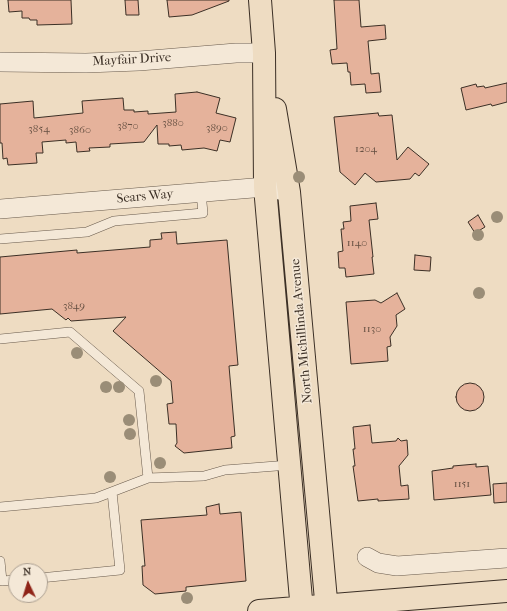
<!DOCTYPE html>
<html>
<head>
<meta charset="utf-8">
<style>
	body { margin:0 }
	#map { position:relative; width:507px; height:611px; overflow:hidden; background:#eedcc2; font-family:"IM FELL French Canon",serif }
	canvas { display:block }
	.north { position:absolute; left:8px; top:563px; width:40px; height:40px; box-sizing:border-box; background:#f4e8d7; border:1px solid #aa9e90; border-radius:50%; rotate:356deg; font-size:11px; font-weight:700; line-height:16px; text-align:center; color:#3b2f25 }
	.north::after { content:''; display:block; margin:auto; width:14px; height:18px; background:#8f2418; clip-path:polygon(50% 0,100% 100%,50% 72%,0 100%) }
</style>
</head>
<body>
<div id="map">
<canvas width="507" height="611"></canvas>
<div class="north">N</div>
</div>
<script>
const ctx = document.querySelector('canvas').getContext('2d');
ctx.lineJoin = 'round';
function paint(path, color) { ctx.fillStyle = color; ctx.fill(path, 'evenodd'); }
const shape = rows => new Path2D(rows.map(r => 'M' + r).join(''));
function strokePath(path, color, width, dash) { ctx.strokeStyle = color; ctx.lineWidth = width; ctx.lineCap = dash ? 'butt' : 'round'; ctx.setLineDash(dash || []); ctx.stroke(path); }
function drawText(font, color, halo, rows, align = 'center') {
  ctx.font = font + ' "IM FELL French Canon",serif'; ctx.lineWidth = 3; ctx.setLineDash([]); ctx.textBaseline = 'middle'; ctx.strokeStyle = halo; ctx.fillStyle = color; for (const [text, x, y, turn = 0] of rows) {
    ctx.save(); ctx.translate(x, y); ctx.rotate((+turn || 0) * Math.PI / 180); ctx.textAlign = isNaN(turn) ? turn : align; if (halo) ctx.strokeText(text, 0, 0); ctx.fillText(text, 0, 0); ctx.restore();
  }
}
const building = shape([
	[8,0,71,0,72,24,37,25,37,20,30,20,29,18,22,18,22,11,9,12,8,0],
	[125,0,138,0,139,15,126,15,125,0],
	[167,0,229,0,229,1,192,15,169,17,167,0],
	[334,0,359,0,361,27,385,25,386,39,368,41,371,74,379,73,381,92,366,93,365,84,351,85,350,72,348,72,347,63,332,64,330,50,337,49,334,0],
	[507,83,507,102,492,106,491,104,466,110,461,88,476,84,477,87,484,86,485,88,507,83],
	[197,92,220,98,216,113,236,118,230,142,220,140,217,151,204,148,182,150,181,145,169,146,169,144,158,144,157,125,144,142,110,144,110,147,89,148,90,151,77,152,76,142,66,143,66,140,42,142,43,153,36,153,37,163,8,165,7,158,3,159,2,143,0,143,0,104,33,101,34,118,83,113,82,101,123,98,124,110,134,110,134,112,148,111,148,114,176,112,175,94,197,92],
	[378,113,379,116,392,115,397,160,408,147,429,164,419,176,415,173,410,179,376,182,365,173,355,185,340,172,334,117,378,113],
	[376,203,378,219,369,220,373,257,372,257,374,274,346,277,345,268,339,268,338,252,343,251,341,229,344,229,343,222,351,221,350,206,376,203],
	[478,215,485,227,475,233,468,222,478,215],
	[176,232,177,244,227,240,238,365,229,366,235,436,231,437,232,448,184,453,175,446,177,443,176,424,169,424,167,404,173,403,171,381,113,331,126,317,71,321,68,318,66,320,52,309,0,314,0,257,77,250,77,253,150,247,150,240,162,239,161,233,176,232],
	[415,255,431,257,430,271,414,270,415,255],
	[397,293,405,309,396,315,397,326,390,337,391,346,387,347,388,361,351,364,346,302,375,300,381,303,397,293],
	'456 397a14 14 0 1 1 28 0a14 14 0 1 1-28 0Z',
	[370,425,372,443,396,441,398,438,401,441,407,440,408,455,399,466,401,486,408,485,409,499,378,501,378,499,358,501,353,466,355,466,353,449,355,449,353,427,370,425],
	[476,464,476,467,488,466,491,495,434,500,432,471,453,468,453,466,476,464],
	[507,483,507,502,494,503,493,484,507,483],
	[219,504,220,514,241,512,246,581,186,587,186,591,155,594,143,585,142,566,145,566,141,520,207,515,206,507,219,504]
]);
paint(building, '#e5b29b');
strokePath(building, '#3b2f25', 1);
const service = shape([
	[0,239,87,232,114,221,203,213,201,193],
	[0,339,70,332,139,391,148,478],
	[0,507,96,498,148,478,204,476,225,470,289,465],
	[0,561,2,581,16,580],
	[40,578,120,570,112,492]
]);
const minor = shape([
	[0,62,86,63,139,61,236,53,264,53],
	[0,209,265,187,289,192],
	[367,557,378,563,397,566,507,558]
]);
const primary = shape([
	[260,0,264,53,265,187,302,611],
	[275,109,289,192,327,611],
	[259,611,507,591]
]);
strokePath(service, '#685a4c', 10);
strokePath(minor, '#685a4c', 20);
strokePath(primary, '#3b2f25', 24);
strokePath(service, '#f4e8d7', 9);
strokePath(minor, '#f4e8d7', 19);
strokePath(primary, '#eedcc2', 22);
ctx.fillStyle = '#9a8d77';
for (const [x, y] of [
	[299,177],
	[497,217],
	[478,235],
	[479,293],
	[77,353],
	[156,381],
	[106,387],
	[119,387],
	[129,420],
	[130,434],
	[160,463],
	[110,477],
	[187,598]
]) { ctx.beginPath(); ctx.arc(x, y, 6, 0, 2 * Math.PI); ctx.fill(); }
drawText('11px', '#665042', null, [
	["3880",173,123],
	["3870",128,126],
	["3890",217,128],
	["3854",39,129],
	["3860",80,130],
	["1204",366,149],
	["1140",357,243],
	["3849",74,306],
	["1130",372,329],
	["1151",462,484]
]);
drawText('13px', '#3b2f25', '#f4e8d7', [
	["Mayfair Drive",132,60,-3],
	["Sears Way",145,197,-5],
	["North Michillinda Avenue",302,331,-95]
]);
</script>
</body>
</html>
